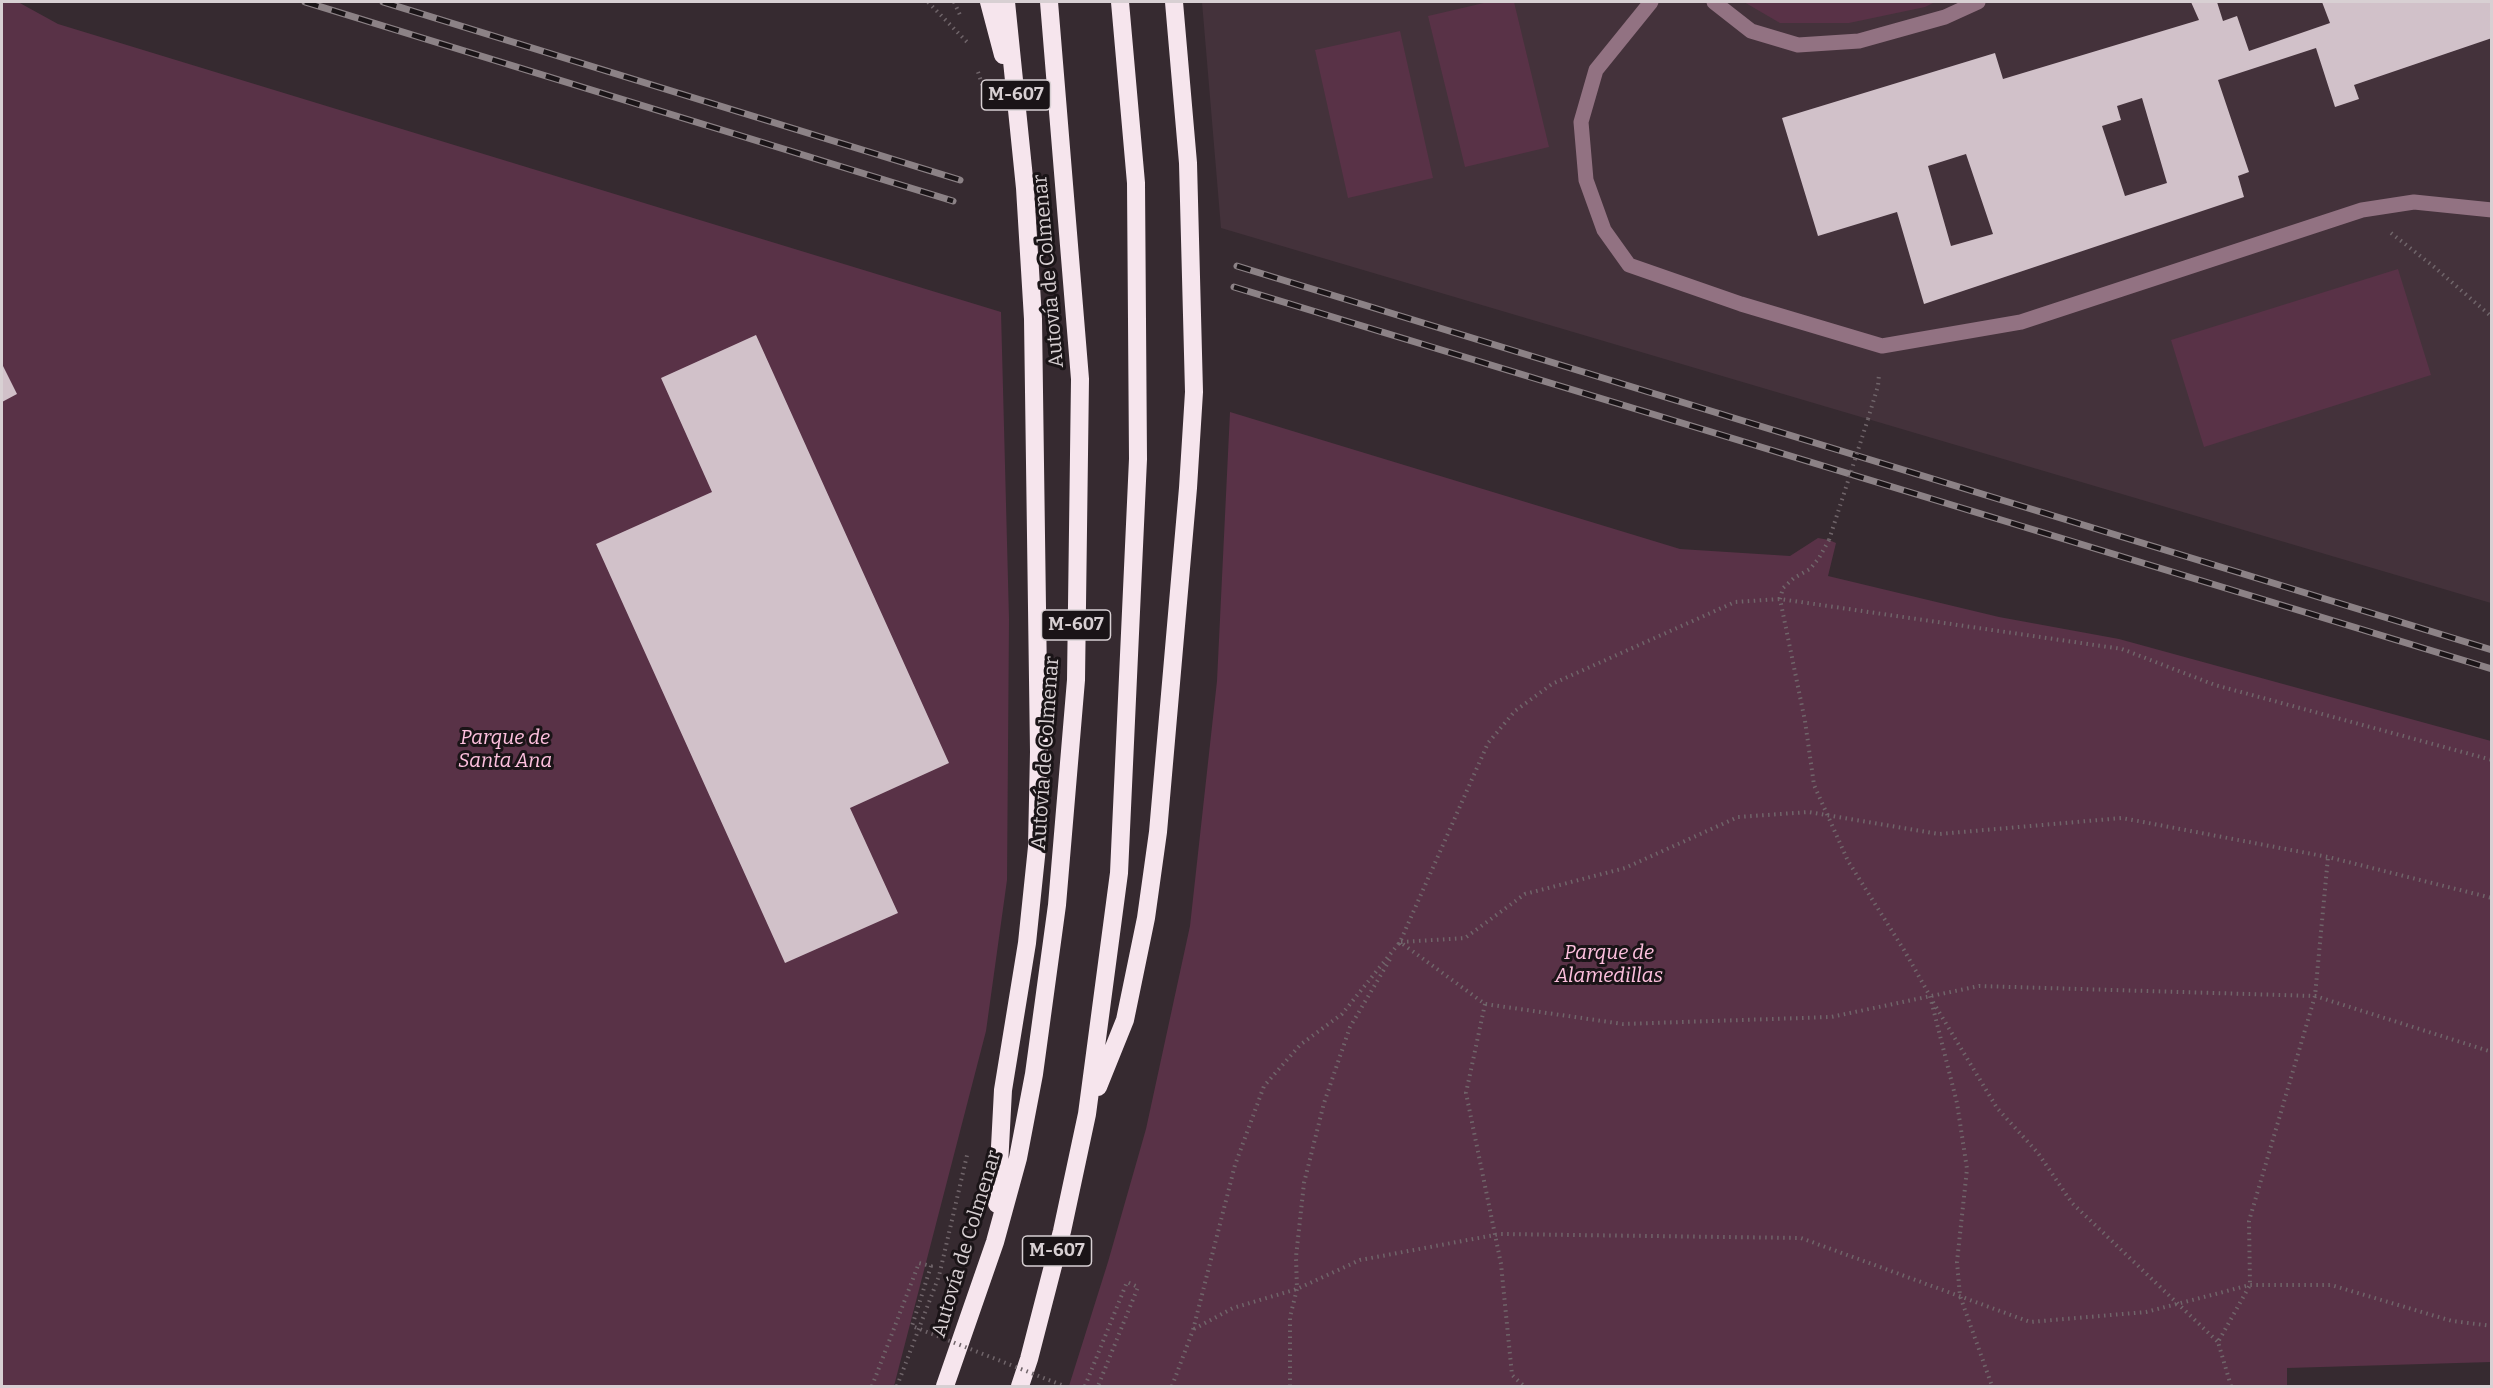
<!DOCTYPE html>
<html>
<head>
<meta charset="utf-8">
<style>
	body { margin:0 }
	#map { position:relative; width:2493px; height:1388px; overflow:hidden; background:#362a30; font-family:Bitter,serif }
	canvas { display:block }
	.frame { position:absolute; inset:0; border:3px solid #d8d0d3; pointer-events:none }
</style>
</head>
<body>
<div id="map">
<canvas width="2493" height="1388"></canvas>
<div class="frame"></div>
</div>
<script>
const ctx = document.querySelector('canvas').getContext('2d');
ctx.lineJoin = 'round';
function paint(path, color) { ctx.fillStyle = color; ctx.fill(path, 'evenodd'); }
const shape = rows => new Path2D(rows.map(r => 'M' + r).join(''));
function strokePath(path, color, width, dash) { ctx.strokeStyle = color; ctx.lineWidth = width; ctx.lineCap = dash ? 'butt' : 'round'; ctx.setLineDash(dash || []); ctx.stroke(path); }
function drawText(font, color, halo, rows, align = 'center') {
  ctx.font = font + ' Bitter,serif'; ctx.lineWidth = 6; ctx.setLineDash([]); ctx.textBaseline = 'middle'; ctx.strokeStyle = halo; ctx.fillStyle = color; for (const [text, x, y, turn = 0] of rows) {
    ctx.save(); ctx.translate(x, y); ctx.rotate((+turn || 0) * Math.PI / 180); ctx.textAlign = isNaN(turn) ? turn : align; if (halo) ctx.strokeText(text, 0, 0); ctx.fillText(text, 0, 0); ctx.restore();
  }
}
paint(shape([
	[1202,2,2491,2,2491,603,1221,228]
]), '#44323b');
paint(shape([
	[2,2,18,2,58,24,1001,312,1009,619,1007,880,986,1031,894,1386,2,1386],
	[1488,2,1514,2,1549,147,1465,167,1428,16],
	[1744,2,1935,2,1925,7,1849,23,1780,23],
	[1400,31,1433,178,1348,198,1315,50],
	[2398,269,2431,375,2204,447,2171,340],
	[1230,412,1680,549,1790,556,1818,538,1829,540,1836,543,1828,576,1999,617,2119,639,2491,741,2491,1362,2287,1368,2287,1386,1069,1386,1108,1262,1146,1129,1190,926,1217,681]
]), '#593247');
paint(shape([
	[2191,2,2217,2,2223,21,2237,16,2249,51,2330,23,2322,2,2492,2,2492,38,2354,85,2359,99,2335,107,2316,48,2218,80,2249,172,2238,176,2244,197,1924,304,1897,212,1818,236,1782,118,1995,53,2003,79,2199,20],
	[2142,98,2167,183,2125,196,2102,126,2121,120,2117,106],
	[1966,154,1993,234,1951,246,1928,166],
	[756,335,949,763,850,808,898,913,785,963,596,544,712,492,661,378],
	[2,364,17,394,2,402]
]), '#d1c1c9');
strokePath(shape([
	[928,2,967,42],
	[954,2,960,15],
	[978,72,983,87],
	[2391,233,2433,266,2492,317],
	[1868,419,1878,386,1879,374],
	[1829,540,1819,558,1810,569,1794,578,1783,588,1780,599,1805,721,1814,785,1848,861,1904,950,1930,996,1957,1103,1967,1169,1957,1262,1960,1296,1992,1386],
	[1401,942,1465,938,1525,894,1625,868,1738,817,1809,812,1939,834,2122,818,2328,857,2492,898],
	[1399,944,1400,942,1485,1004,1623,1024,1831,1017,1979,986,2315,996,2492,1052],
	[1933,1002,1997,1108,2038,1153,2072,1203,2218,1342],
	[1485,1004,1466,1093,1501,1264,1512,1375,1524,1386],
	[1194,1329,1233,1308,1297,1289,1360,1260,1500,1234,1801,1238,2030,1322,2146,1312,2250,1285,2331,1285,2452,1321,2492,1326],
	[897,1386,939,1276,968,1151],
	[1085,1386,1127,1282,1138,1287,1098,1386],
	[1172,1386,1193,1330,1235,1165,1264,1086,1300,1045,1342,1014,1400,942,1488,743,1515,711,1552,684,1735,602,1780,599,2122,649,2215,685,2492,760],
	[1290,1386,1290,1317,1297,1289,1296,1257,1304,1183,1324,1103,1350,1027,1392,956],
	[2231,1386,2218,1342,2250,1285,2249,1221,2315,996,2328,857]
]), '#70656a', 4, [1.5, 4.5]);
strokePath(shape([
	[1651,2,1596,70,1581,122,1586,180,1604,230,1629,265,1741,304,1882,346,2021,322,2362,210,2414,202,2492,210],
	[1714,2,1751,31,1798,45,1859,41,1945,17,1978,2]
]), '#927282', 15);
strokePath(shape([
	[989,2,1003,55],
	[1098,1087,1125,1020,1146,918,1158,832,1188,488,1194,392,1192,315,1188,163,1174,2],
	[997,1204,1003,1090,1027,943,1037,847,1039,752,1033,319,1025,188,1006,2],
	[945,1386,995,1242,1018,1158,1034,1074,1057,905,1076,680,1080,379,1049,2],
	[1020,1386,1029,1359,1062,1231,1087,1114,1119,873,1138,459,1136,183,1120,2]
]), '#f6e5ed', 18);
const rail = shape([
	[305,2,953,201],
	[383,2,960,180],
	[1237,266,2492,650],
	[1234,287,2492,669]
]);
strokePath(rail, '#8c8286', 7);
strokePath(rail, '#1a1417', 4.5, [14]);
strokePath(shape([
	[1829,540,1868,419],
	[872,1386,919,1263,931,1266,912,1326,1064,1386]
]), '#70656a', 4, [1.5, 4.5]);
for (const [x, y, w] of [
	[1016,95,69],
	[1076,625,69],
	[1057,1251,69]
]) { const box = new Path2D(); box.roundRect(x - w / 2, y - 15, w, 30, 4.5); ctx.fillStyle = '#1a1417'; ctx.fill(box); strokePath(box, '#d8d0d3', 1.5); }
drawText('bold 18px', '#d8d0d3', null, [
	["M-607",1016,95],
	["M-607",1076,625],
	["M-607",1057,1251]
]);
drawText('20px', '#d8d0d3', '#1a1417', [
	["Autovía de Colmenar",1049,271,-95],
	["Autovía de Colmenar",1046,753,-86],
	["Autovía de Colmenar",967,1244,-73]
]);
drawText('italic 20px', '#ffc1df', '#1a1417', [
	["Parque de",505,738],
	["Santa Ana",505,761],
	["Parque de",1609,953],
	["Alamedillas",1609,976]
]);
</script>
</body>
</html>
